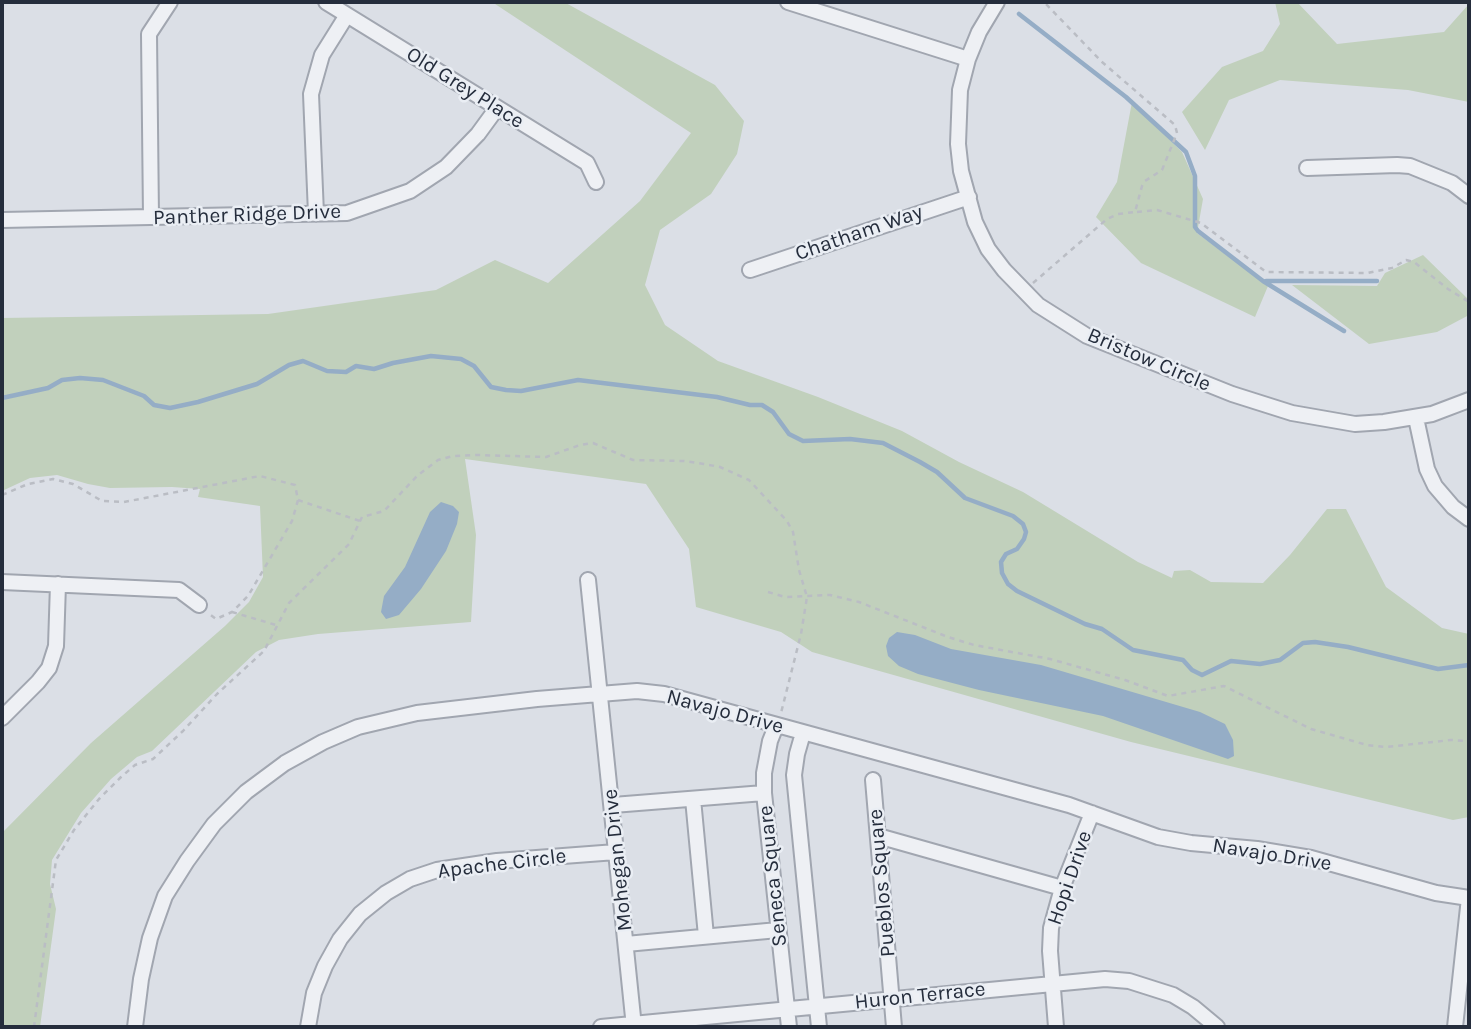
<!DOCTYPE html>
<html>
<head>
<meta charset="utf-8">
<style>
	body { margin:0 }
	#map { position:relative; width:1471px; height:1029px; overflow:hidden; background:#dbdfe6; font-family:Karla,sans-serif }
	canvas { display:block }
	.frame { position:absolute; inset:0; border:4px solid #252d3c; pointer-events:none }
</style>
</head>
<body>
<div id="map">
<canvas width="1471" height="1029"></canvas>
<div class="frame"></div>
</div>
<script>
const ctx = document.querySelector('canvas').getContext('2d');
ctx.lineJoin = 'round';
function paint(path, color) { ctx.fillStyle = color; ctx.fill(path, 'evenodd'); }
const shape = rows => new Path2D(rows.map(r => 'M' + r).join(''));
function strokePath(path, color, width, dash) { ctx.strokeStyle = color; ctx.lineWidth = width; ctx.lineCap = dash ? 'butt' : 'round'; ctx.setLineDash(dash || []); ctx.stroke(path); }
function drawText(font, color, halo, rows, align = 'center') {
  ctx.font = font + ' Karla,sans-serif'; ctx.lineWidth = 5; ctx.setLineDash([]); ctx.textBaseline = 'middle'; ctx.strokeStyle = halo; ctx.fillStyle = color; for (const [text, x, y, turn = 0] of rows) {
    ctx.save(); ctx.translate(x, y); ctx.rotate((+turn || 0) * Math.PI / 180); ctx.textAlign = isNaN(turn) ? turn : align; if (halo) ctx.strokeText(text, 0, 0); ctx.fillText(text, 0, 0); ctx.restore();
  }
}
paint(shape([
	[492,2,564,2,715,85,744,121,737,154,711,194,660,230,645,285,665,325,718,361,818,397,902,431,959,462,1023,492,1138,562,1172,578,1174,571,1190,570,1211,582,1263,583,1290,555,1327,509,1346,509,1386,587,1442,628,1469,634,1469,817,1453,820,1131,742,812,652,781,632,696,607,689,549,646,484,465,459,476,535,471,622,318,634,279,640,256,652,152,751,137,757,111,779,81,813,52,860,50,884,56,909,40,1027,2,1027,2,833,91,743,225,626,249,602,263,577,260,506,198,497,200,489,172,487,110,488,88,484,57,475,30,478,2,491,2,318,268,314,436,290,495,260,548,283,640,201,691,133],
	[1275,2,1297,2,1337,44,1444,32,1469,4,1469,102,1408,90,1280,80,1229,100,1205,150,1182,112,1222,67,1263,51,1280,24],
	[1132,102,1182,152,1203,199,1197,233,1268,286,1255,317,1141,263,1096,217,1117,182],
	[1423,255,1469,300,1469,315,1437,332,1369,344,1292,285,1377,286,1385,273]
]), '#c1d0bc');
paint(shape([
	[441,502,453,506,459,512,457,524,446,551,421,589,399,615,386,619,381,612,384,596,405,567,430,512],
	[897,632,915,635,951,649,1041,665,1200,712,1225,724,1233,740,1234,756,1228,759,1103,716,979,690,918,674,899,666,888,656,886,646,889,638]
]), '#95adc6');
strokePath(shape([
	[1019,14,1126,97,1186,152,1195,176,1195,227,1198,231,1263,281,1344,331],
	[1266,281,1377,281],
	[2,398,48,388,62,380,80,378,103,380,144,396,154,405,170,408,198,402,257,384,289,365,303,361,327,371,346,372,356,366,374,369,393,363,431,356,461,359,474,366,491,387,506,390,521,391,578,380,717,397,750,405,762,405,773,412,789,434,803,441,850,439,883,443,920,462,937,472,965,498,1013,516,1023,524,1026,532,1024,539,1017,549,1006,554,1001,562,1002,573,1008,584,1017,591,1085,624,1102,629,1133,650,1183,660,1192,670,1202,675,1231,661,1260,664,1280,660,1303,643,1315,642,1348,647,1438,669,1469,665]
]), '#95adc6', 4.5);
const minor = shape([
	[326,2,587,163,596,182],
	[788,2,968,59],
	[997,2,979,32,968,59,960,90,958,144,961,171,975,222,988,249,1004,270,1038,305,1087,336,1232,394,1292,413,1355,424,1384,422,1432,414,1469,400],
	[1307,168,1397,165,1410,166,1452,183,1469,196],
	[316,214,311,94,322,55,347,15],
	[151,217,149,34,170,2],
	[2,220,347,213,410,191,446,167,478,134,497,108],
	[750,270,969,197],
	[1416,418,1427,469,1435,486,1453,507,1469,519],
	[588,580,634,1027],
	[2,582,179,590,199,605],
	[2,718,38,682,49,668,56,646,58,584],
	[776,726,770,741,764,773,764,793,789,1027],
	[803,733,797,754,794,775,819,1027],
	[873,780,894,1027],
	[693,799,706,936],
	[613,805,764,793],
	[878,836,1062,888],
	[626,944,778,930],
	[135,1027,141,979,150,938,165,896,187,861,214,824,246,792,285,763,323,742,358,727,417,713,537,699,637,691,664,694,1069,805,1158,837,1191,843,1257,849,1311,858,1436,893,1469,898],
	[308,1027,314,993,325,966,340,939,360,914,386,893,410,879,437,870,497,861,616,852],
	[601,1027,1105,979,1129,981,1173,995,1193,1007,1217,1027],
	[1056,1027,1050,951,1051,928,1062,888,1092,813],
	[1455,1027,1469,898]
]);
strokePath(minor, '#a1a6b0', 18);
strokePath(shape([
	[1137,212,1157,210,1201,223,1266,272,1367,273,1392,268,1406,260,1414,262,1448,289,1469,302],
	[1033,283,1107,219,1118,214,1135,212,1142,186,1145,181,1162,170,1177,133,1175,125,1102,62,1044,2],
	[2,495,28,484,53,479,73,484,102,501,124,502,260,476,295,485,298,500,292,521,248,596,232,612,216,619,208,613],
	[298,500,360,521],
	[768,592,785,597,830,595,859,602,948,637,974,645,1050,659,1125,680,1168,696,1224,686,1311,729,1367,745,1386,747,1451,740,1469,741],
	[232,612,276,625],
	[34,1027,56,860,74,830,99,799,121,777,135,765,153,759,183,731,217,694,264,651,289,603,349,544,362,517,384,511,418,475,438,460,453,456,476,455,546,457,580,445,593,443,633,460,684,461,704,464,720,467,749,480,787,521,793,532,799,570,807,597,801,634,781,713]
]), '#babdc4', 2.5, [5, 5]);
strokePath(minor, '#eef0f4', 14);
drawText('21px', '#252d3c', '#eaeef4', [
	["Old Grey Place",465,88,32],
	["Panther Ridge Drive",247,215,-2],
	["Chatham Way",859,233,-19],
	["Bristow Circle",1149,360,23],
	["Navajo Drive",725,712,15],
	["Navajo Drive",1272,855,9],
	["Mohegan Drive",618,860,-96],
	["Apache Circle",502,864,-7],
	["Seneca Square",773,876,-96],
	["Hopi Drive",1070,878,-71],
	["Pueblos Square",882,883,-95],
	["Huron Terrace",920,996,-6]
]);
</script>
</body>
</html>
